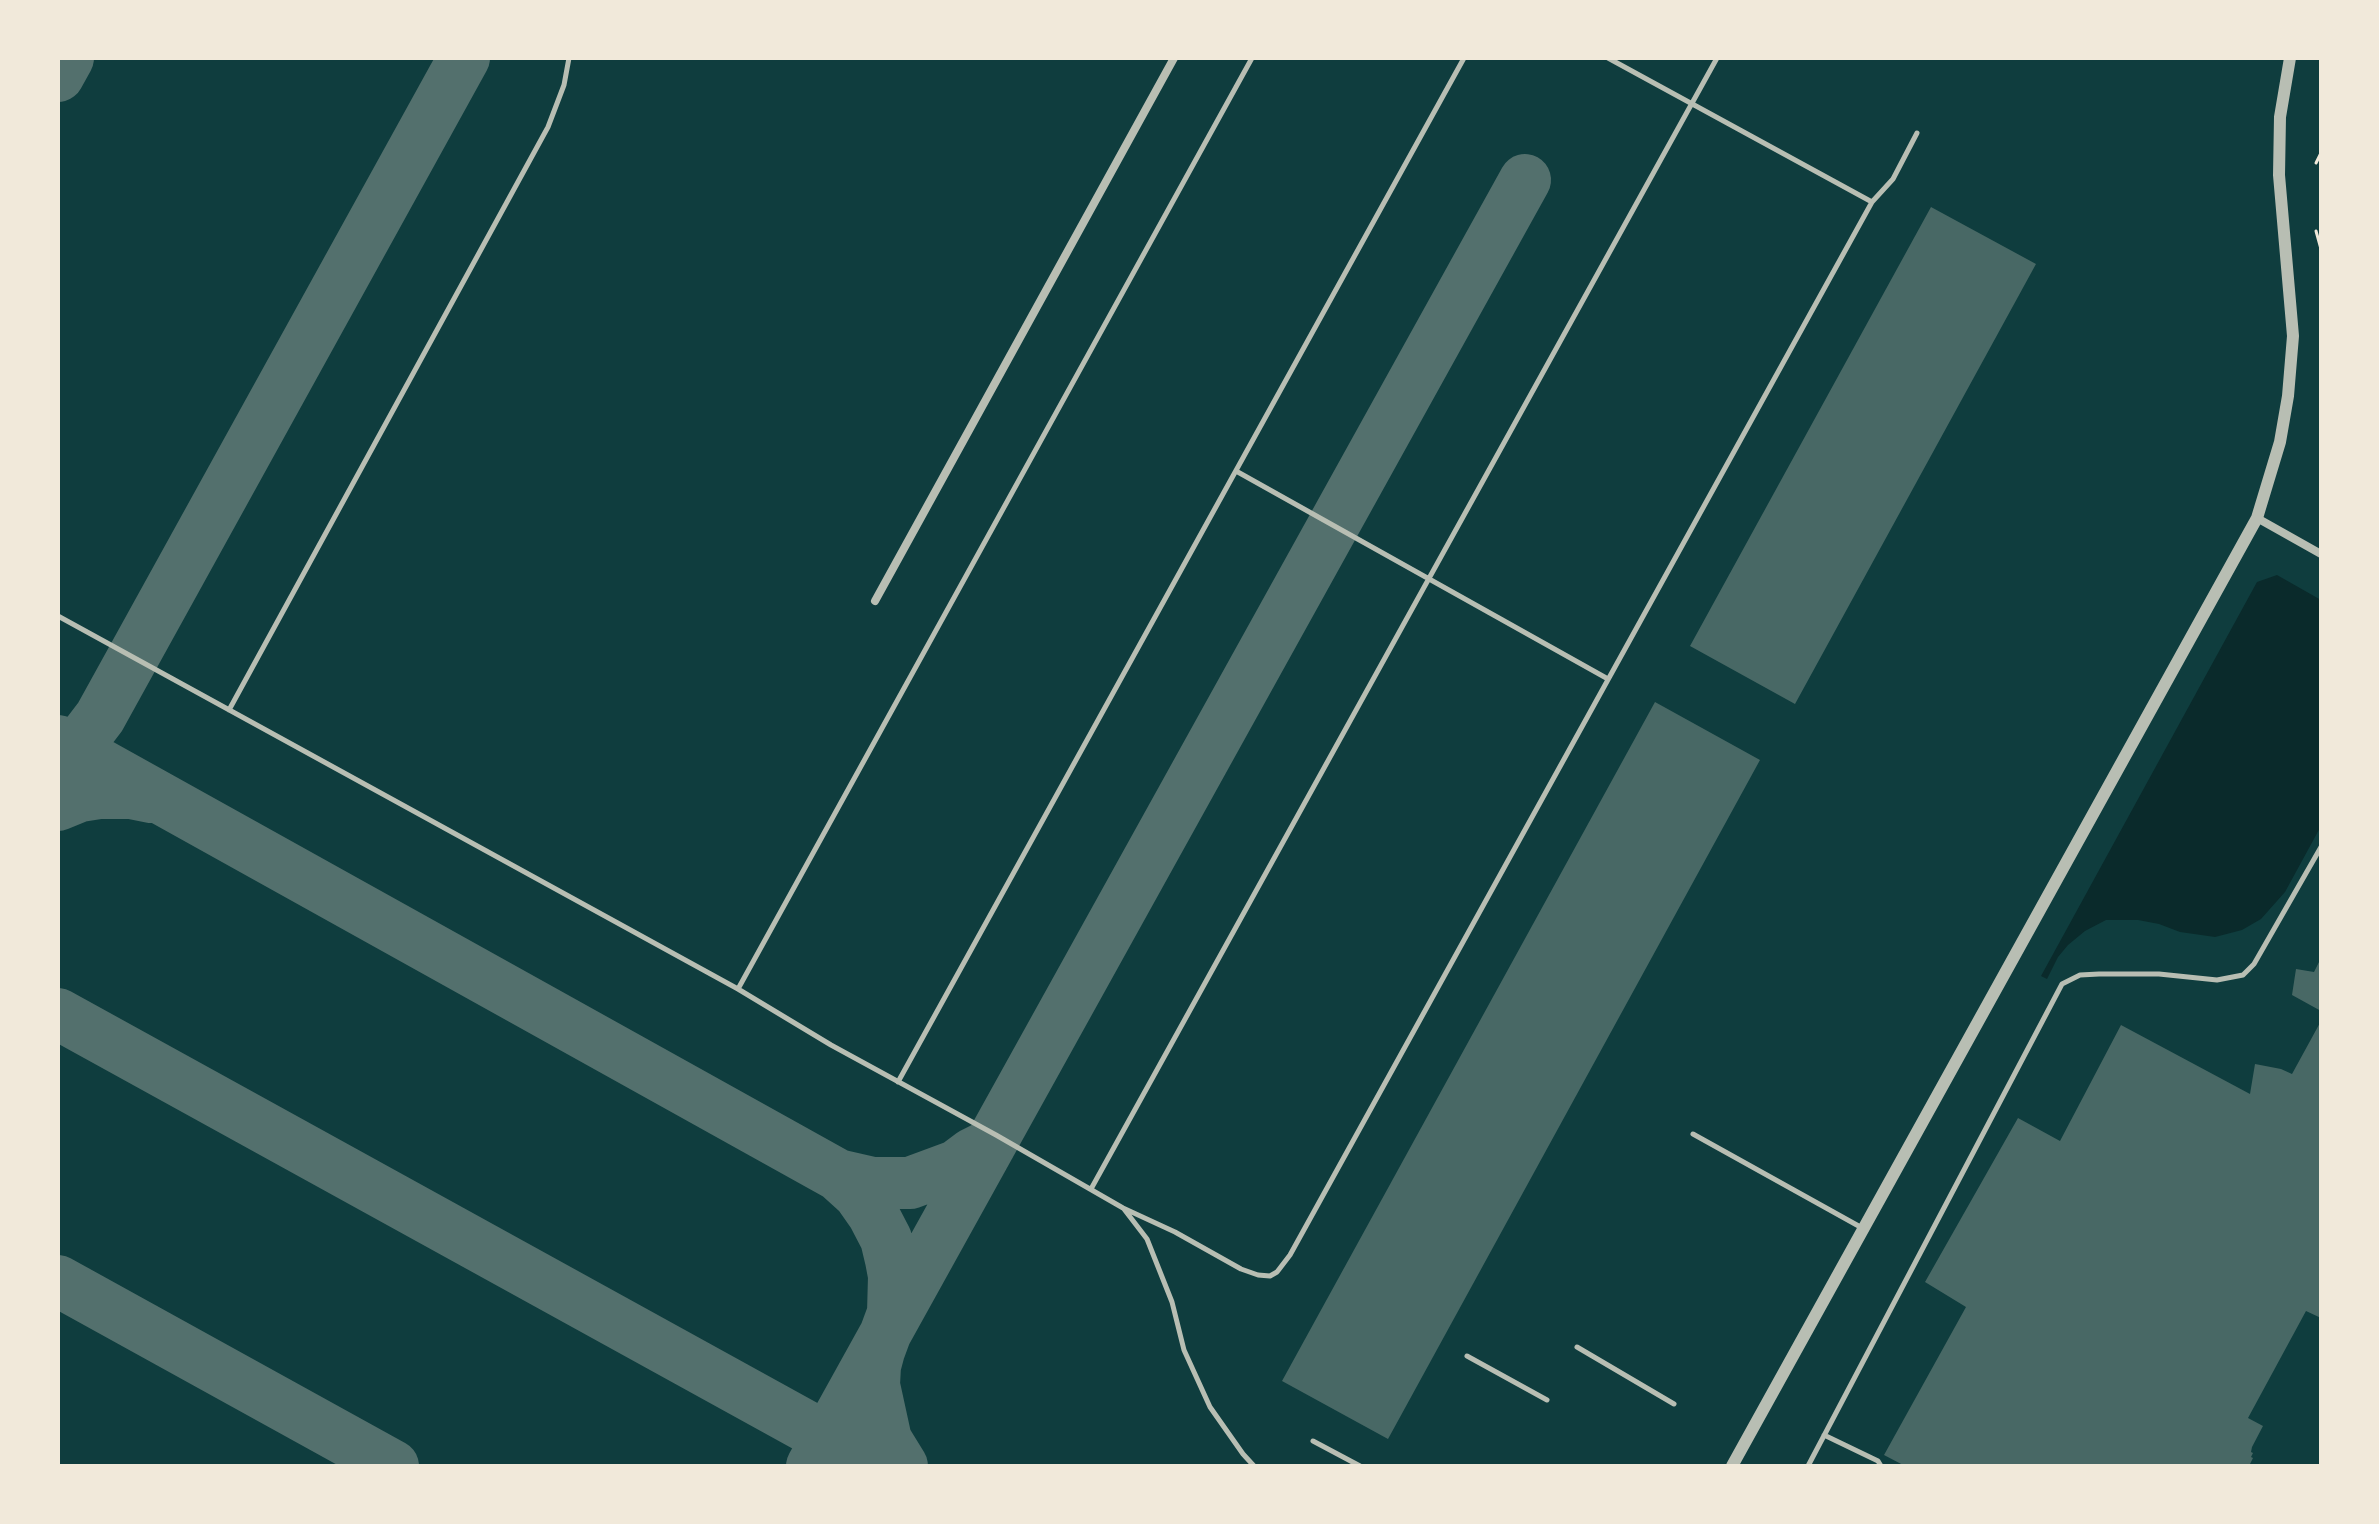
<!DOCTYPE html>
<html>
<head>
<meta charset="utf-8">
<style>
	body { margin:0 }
	#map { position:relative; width:2379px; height:1524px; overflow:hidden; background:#0f3d3e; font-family:"Fira Sans Condensed",sans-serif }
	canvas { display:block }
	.frame { position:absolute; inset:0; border:60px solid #f1e9da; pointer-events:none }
</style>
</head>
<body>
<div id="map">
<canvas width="2379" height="1524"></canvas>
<div class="frame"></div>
</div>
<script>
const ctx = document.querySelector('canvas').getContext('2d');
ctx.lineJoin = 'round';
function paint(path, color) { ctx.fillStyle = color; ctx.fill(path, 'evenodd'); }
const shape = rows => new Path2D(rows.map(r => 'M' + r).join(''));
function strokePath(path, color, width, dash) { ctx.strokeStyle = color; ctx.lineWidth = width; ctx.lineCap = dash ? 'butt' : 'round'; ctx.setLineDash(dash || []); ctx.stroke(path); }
paint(shape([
	[2277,575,2321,600,2321,826,2285,892,2261,919,2242,930,2215,937,2180,932,2159,924,2138,920,2106,920,2085,931,2068,945,2058,957,2047,979,2041,976,2257,582]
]), '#0a2a2b');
strokePath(shape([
	[58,76,68,58],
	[58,741,838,1175,859,1194,873,1214,886,1239,891,1260,894,1276,893,1313,879,1351,875,1366,874,1385,886,1440,902,1466],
	[58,762,87,734,100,717,464,58],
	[58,805,80,796,99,793,131,793,151,797],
	[58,1014,858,1455],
	[838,1175,873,1183,910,1183,956,1166,972,1154,990,1145],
	[58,1281,393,1466],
	[812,1466,1525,180]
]), '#53706d', 52);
paint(shape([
	[1931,207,2036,264,1795,704,1690,646],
	[1655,702,1760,760,1388,1439,1282,1381],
	[2321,958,2321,1011,2292,995,2296,969,2314,972],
	[2321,1021,2321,1318,2306,1311,2248,1418,2263,1426,2252,1447,2251,1452,2253,1453,2251,1457,2253,1458,2249,1466,1905,1466,1884,1455,1966,1307,1925,1282,2018,1118,2060,1141,2121,1025,2250,1094,2255,1064,2281,1069,2292,1074]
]), '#486865');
strokePath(shape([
	[2316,163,2321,153],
	[2316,231,2321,249]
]), '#f1e9da', 3);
strokePath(shape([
	[1608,58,1872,202],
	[1236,471,1608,679],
	[58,616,738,989,831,1045,996,1135,1123,1208,1175,1232,1241,1269,1258,1275,1270,1276,1277,1272,1290,1255,1872,202,1893,179,1917,133],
	[229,710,548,127,564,85,569,58],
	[738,989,1252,58],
	[898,1082,1464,58],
	[1693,1134,1864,1229],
	[1091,1189,1717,58],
	[1124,1209,1147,1239,1172,1302,1184,1350,1210,1407,1243,1454,1254,1466],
	[1577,1347,1674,1404],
	[1467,1356,1547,1400],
	[1824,1435,1878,1461,1881,1466],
	[1313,1441,1360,1466],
	[1808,1466,2062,984,2080,975,2099,974,2159,974,2217,980,2243,975,2254,964,2321,847]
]), '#b8beb3', 5);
strokePath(shape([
	[2257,518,2321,554],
	[875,601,1174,58]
]), '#b8beb3', 8);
strokePath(shape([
	[1732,1466,2257,518,2280,442,2288,396,2293,336,2279,175,2280,117,2290,58]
]), '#b8beb3', 12);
</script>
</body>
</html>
